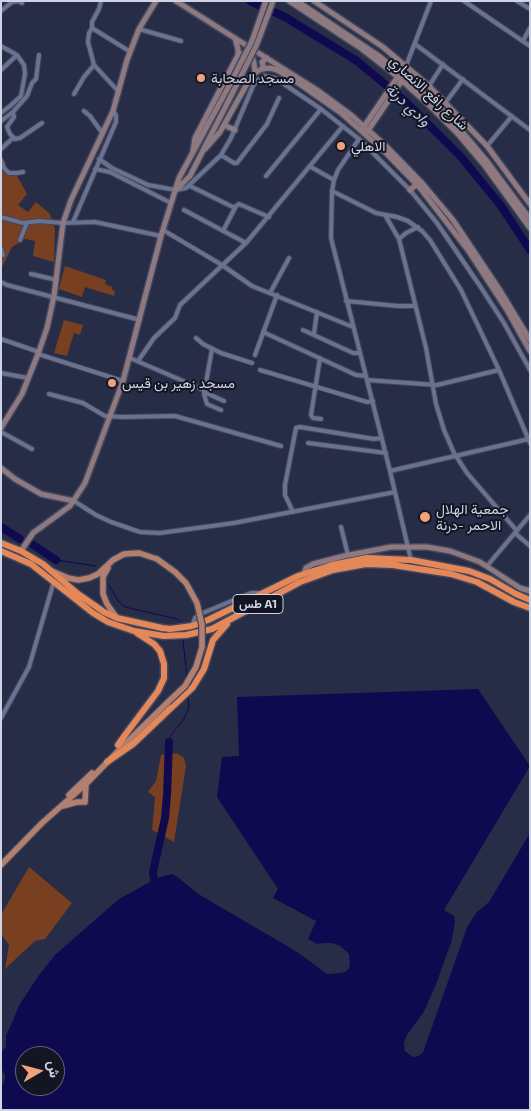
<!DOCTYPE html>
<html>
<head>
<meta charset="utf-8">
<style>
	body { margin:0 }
	#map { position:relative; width:531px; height:1111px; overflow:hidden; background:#272d47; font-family:"Exo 2",Vazirmatn,sans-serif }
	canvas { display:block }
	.frame { position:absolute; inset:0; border:2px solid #cfd4e5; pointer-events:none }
	.north { position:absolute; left:15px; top:1046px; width:50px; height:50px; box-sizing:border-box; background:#131622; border:1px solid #5e6270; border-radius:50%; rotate:82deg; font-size:14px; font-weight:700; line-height:20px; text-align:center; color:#cfd4e5 }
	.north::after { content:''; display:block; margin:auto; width:18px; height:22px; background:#f0a27b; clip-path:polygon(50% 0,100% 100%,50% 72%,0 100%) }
</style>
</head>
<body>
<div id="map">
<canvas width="531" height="1111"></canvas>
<div class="frame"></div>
<div class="north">ش</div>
</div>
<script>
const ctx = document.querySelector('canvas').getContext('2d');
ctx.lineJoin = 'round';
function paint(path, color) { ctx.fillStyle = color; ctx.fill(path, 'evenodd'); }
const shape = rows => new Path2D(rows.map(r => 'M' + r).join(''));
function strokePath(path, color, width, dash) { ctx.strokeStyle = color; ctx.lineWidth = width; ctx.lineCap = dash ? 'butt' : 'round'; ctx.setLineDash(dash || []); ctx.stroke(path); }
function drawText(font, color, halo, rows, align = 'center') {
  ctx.font = font + ' "Exo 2",Vazirmatn,sans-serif'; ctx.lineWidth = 4; ctx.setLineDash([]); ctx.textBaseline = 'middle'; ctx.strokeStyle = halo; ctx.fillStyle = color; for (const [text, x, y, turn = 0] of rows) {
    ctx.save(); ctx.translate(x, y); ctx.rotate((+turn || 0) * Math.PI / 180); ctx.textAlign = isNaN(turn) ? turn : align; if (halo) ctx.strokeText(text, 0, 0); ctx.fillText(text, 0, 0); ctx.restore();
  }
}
paint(shape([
	[1,171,11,171,16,174,27,194,18,205,28,212,36,202,50,214,55,229,54,262,33,256,35,241,25,239,12,247,1,269],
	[65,266,106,280,105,284,112,287,112,290,115,291,114,296,85,287,82,297,59,289],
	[64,320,83,325,80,335,74,333,67,356,54,353],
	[172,753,178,754,184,758,186,766,174,842,152,830,155,797,148,792,156,781,161,755],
	[29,867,72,903,45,939,35,941,5,969,9,945,1,934,2,913]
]), '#783f21');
paint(shape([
	[478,689,530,766,444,910,454,916,455,922,452,940,436,985,424,1012,407,1035,404,1044,405,1051,413,1057,418,1056,423,1052,467,927,476,913,489,902,530,833,530,1110,1,1110,1,1088,5,1079,5,1075,1,1068,1,1052,6,1047,6,1036,20,1004,39,975,55,955,119,899,157,878,172,874,176,876,200,895,304,956,327,974,344,972,349,968,349,954,339,945,327,943,317,944,307,939,316,921,273,898,278,889,217,797,222,757,239,756,237,697],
	[25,1056,55,1056,55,1086,25,1086]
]), '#0f0950');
paint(shape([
	[313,920,316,921,308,939,317,944,332,943,341,947,349,954,350,964,348,970,342,973,327,974,296,951,297,949,305,954,328,972,341,971,347,967,347,955,338,947,327,946,316,947,305,941,306,935],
	[455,922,457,923,455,940,439,986,426,1013,410,1036,406,1044,407,1050,413,1054,417,1054,421,1051,464,926,467,927,423,1052,418,1056,413,1057,405,1051,404,1043,407,1035,424,1012,436,985,452,940]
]), '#272d47');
strokePath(shape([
	[56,560,96,566],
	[109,585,118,601,125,607,177,619,180,621],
	[183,640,187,677],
	[169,742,171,735,184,719,189,708,188,696]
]), '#0f0950', 1);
strokePath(shape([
	[250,1,285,17,357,61,405,101,462,158,501,206,530,250],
	[1,527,20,539],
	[32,544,56,560],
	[154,880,153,872,165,818,167,795,169,742]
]), '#0f0950', 8);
const street = shape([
	[101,1,99,9,92,22,92,28,129,51],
	[464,1,530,46],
	[517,1,530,9],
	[1,11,12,2,18,1,22,3],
	[92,28,89,33,88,42,94,65,119,92],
	[139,29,181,41],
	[523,41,530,28],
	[415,44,530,130],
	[1,46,17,55,24,65,25,74,21,96,10,106,1,113],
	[406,66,431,1],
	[1,70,17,55],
	[429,86,443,64],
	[74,94,84,77,94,65],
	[446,102,463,79],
	[84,111,90,116,103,134],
	[13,112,14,117,7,127,10,134,15,139,20,138,42,123],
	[1,121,13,112,27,96,32,83,36,79,39,55],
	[359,139,338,170,334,180,332,191,331,238,390,471,411,560],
	[487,146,512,116],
	[1,149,13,138],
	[221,155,234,163,237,163,267,124,279,98],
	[99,159,112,168,148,185,176,190,186,188,221,155,231,138,253,86,257,81,264,76,275,78,321,109,359,139,410,190,437,223,480,286,504,323,530,370],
	[1,160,4,168,9,173,17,173,23,172],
	[311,167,334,180],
	[95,169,110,172,171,203],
	[266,176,321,109],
	[190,186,235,208],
	[332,191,376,213,397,217,408,221,422,231,430,240,461,290,499,370,530,443],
	[184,210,246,243],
	[385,215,399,239,426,348,436,404,444,430,454,453,467,473,517,531],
	[1,217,23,223,39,221,63,223,95,222,161,236],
	[73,222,116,122,116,115,113,111],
	[163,230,222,265,252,286,353,327],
	[223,231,236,206,239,204,269,217],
	[399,239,406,233,418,227],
	[20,240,27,223],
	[1,248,3,255],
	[31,274,57,280],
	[1,282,7,285,140,320],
	[270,293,289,258],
	[346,301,398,306,415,306],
	[303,330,353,353,360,353],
	[263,332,356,375,366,376],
	[314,334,317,312],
	[196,338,203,344,221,353,252,363],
	[1,339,39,352],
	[212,349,204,394,207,404,221,410],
	[38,354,123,381],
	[255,355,277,295],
	[130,358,204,390],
	[320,358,311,415,313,418,321,419],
	[138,361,154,338,175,318,180,305,246,243,343,126],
	[260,370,367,402,373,401],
	[1,373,28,378],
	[367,380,437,385,499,370],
	[204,392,224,401],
	[49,394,83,403,105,416,122,417,175,416,281,446],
	[1,432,32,449],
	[308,443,386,453],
	[390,471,529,439],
	[74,501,96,515,111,522,140,532,160,533,234,523,395,492],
	[293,512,285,495,285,485,296,428,300,427,374,439,382,438],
	[341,527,348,555],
	[515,533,530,546],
	[487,566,530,515],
	[192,626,195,618,198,615,251,593,262,593],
	[1,718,29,667,54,581]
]);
const secondary = shape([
	[176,1,317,90,351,115,385,145,422,183,453,220,501,292,530,340],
	[289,1,362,49,398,77,430,106,457,133,485,166,530,228],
	[297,1,379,56,434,102,459,128,486,160,530,219],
	[314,1,383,47,429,86,487,146,530,204],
	[238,55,245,53,252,56,254,63,255,72],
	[264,69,262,62,267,58],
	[224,125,235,130],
	[363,128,399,75],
	[367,132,403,79],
	[205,149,220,132,252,75,261,69,270,68,277,70,291,78,341,113,386,153,420,188,468,250,507,310,530,351],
	[193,151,195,138,238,55,238,49,235,38],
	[176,190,190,176,234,90],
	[410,190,417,184],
	[1,428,22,394,38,354,47,328,54,296,63,223,71,200,113,111,127,60,139,29,156,1],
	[1,468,15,479,41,494,74,501],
	[21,551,33,533,70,506,85,483,123,381,161,236,179,178,229,86],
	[304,574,306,568,313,564,344,556,391,547,427,547,450,551,480,562,520,588,530,591]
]);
const primary = shape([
	[108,568,103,577,103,594,107,604,117,618],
	[52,571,68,578,78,580,89,578,98,574,113,560,124,554,139,553,157,559],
	[69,795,92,773],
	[63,806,77,802,85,802,86,784],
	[1,865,42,823,86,784,124,745,168,702]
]);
const highway = shape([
	[1,543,21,551,43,564,78,594,104,612,117,618,162,628,170,629,192,626,208,620,298,576,332,565,367,558,411,560,469,571,490,579,516,594,530,600],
	[1,551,31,564,93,613,108,622,134,631,164,636,186,635,212,629,300,582,333,570,366,564,393,565,451,574,477,582,514,602,530,608],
	[118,745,125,735,158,691,164,678,164,664,160,651,154,644,137,633],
	[107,762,133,744,193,687,204,669,213,640,227,624]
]);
strokePath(street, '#42475d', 6);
strokePath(secondary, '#42475d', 8);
strokePath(primary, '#42475d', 8);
strokePath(highway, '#42475d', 9);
strokePath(street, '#6a7290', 4);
strokePath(secondary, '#8f7980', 5);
strokePath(primary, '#b37f6f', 5.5);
strokePath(highway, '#e48859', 6);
const secondaryBridge = shape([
	[229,86,252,41,266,1],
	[234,90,257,44,273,1]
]);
const primaryBridge = shape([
	[157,559,175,572,186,583,197,603,202,625,202,647,196,667,185,686,168,702]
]);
strokePath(secondaryBridge, '#42475d', 8, []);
strokePath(primaryBridge, '#42475d', 8, []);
strokePath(secondaryBridge, '#8f7980', 5);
strokePath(primaryBridge, '#b37f6f', 5.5);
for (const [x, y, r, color] of [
	[201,78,5,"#f0a27b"],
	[341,146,5,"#f0a27b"],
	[112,383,5,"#f0a27b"],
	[425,517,6,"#f0a27b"]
]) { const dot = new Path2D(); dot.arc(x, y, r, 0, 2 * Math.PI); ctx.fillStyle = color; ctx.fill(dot); strokePath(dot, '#131622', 2); }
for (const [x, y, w] of [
	[258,604,50]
]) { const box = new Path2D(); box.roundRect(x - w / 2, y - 9.5, w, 19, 4); ctx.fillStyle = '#131622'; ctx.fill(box); strokePath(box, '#cfd4e5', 1); }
drawText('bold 12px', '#cfd4e5', null, [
	["طس A1",258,604]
]);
drawText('14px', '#cfd4e5', '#131622', [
	["مسجد الصحابة",211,78],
	["الاهلي",351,146],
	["مسجد زهير بن قيس",122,383],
	["جمعية الهلال",436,509],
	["الاحمر -درنة",436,525]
], 'left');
drawText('14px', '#cfd4e5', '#131622', [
	["شارع رافع الانصاري",429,93,43]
]);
drawText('italic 15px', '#bfcaf4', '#131622', [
	["وادي درنة",408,105,43]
]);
</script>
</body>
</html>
